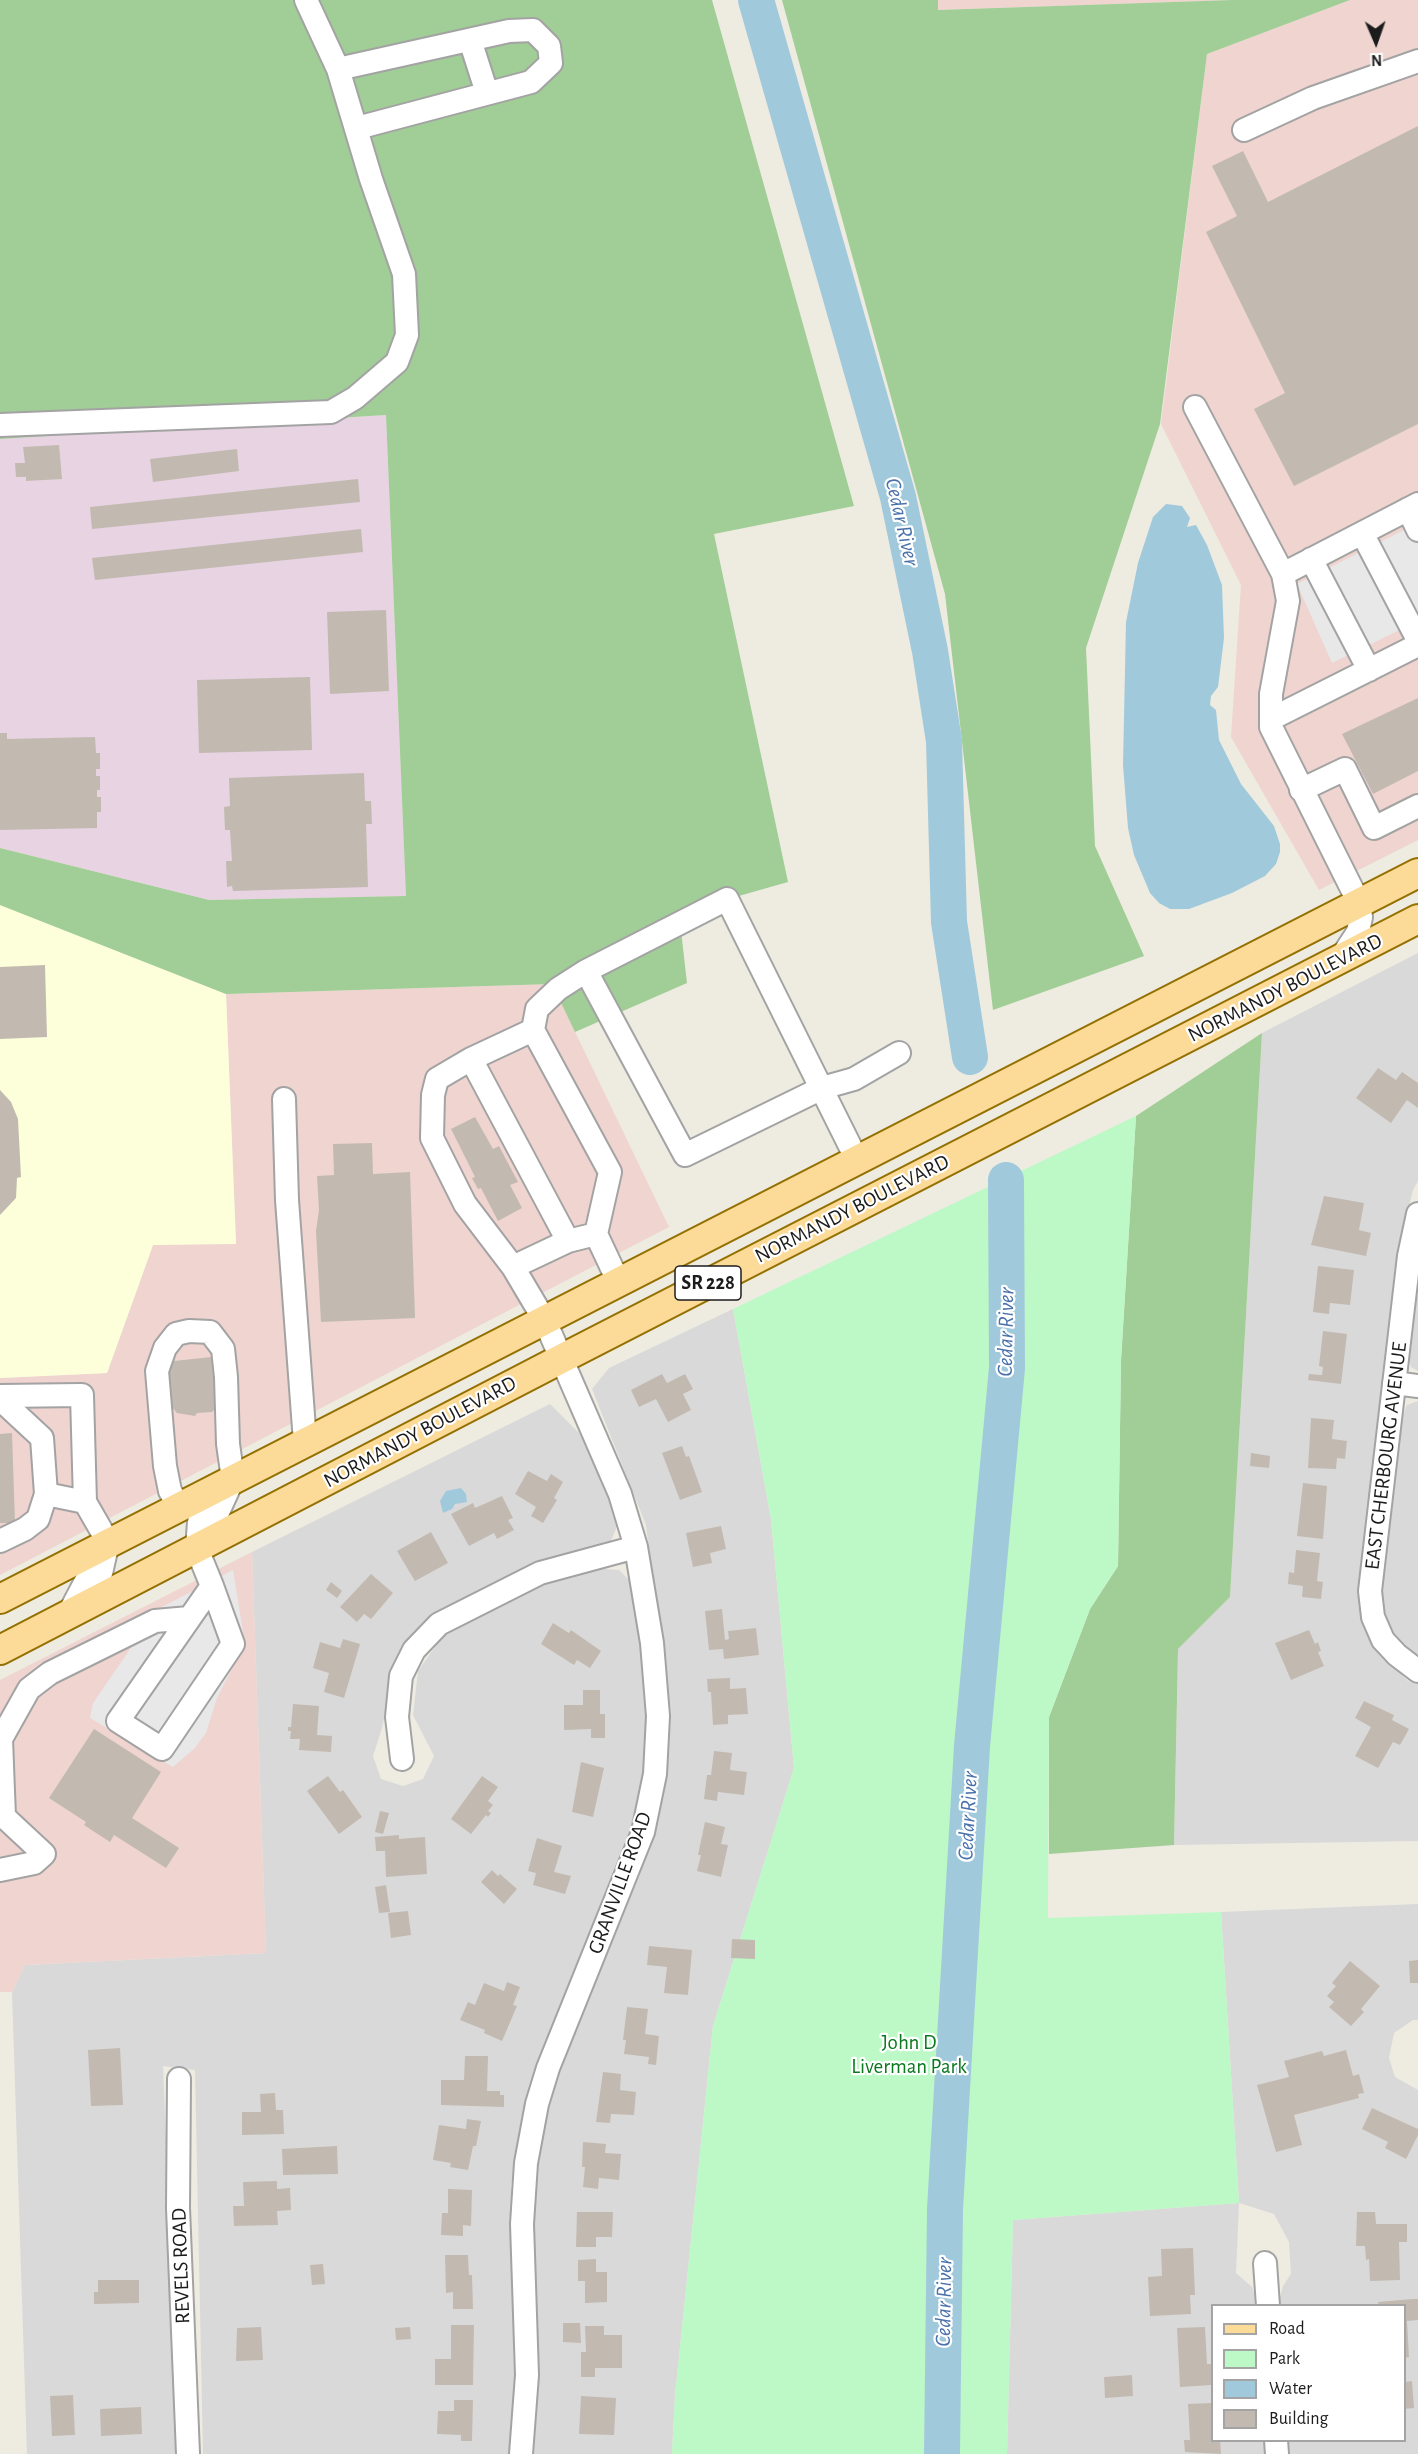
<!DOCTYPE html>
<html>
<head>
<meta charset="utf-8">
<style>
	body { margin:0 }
	#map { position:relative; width:1418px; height:2454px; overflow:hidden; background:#eeebe1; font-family:"Alegreya Sans",sans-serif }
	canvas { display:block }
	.legend { position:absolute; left:1211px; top:2304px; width:195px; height:138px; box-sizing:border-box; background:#fff; border:2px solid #a4a4a4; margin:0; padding:8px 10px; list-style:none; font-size:18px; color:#1c1c1c }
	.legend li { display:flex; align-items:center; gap:12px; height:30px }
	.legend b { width:30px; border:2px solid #a4a4a4 }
	.north { position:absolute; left:1346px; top:12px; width:60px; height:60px; -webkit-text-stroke:4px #fff; paint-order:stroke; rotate:178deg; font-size:16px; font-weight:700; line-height:24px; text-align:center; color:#1c1c1c }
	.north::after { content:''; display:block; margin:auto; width:21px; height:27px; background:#1c1c1c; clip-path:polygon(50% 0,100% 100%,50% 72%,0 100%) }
</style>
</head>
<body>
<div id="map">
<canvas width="1418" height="2454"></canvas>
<ul class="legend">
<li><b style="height:8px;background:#fcda98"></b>Road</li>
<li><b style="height:16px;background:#bdf9c7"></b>Park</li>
<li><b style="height:16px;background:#a1c9dc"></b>Water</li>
<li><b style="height:16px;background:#c2bab1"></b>Building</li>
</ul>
<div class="north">N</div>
</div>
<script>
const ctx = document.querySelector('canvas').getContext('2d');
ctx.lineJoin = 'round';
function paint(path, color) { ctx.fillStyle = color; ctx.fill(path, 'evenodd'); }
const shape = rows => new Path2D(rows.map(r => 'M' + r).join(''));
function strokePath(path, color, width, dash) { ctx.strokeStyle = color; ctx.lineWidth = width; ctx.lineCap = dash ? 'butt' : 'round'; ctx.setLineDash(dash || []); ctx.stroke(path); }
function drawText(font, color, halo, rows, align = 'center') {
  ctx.font = font + ' "Alegreya Sans",sans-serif'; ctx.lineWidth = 4.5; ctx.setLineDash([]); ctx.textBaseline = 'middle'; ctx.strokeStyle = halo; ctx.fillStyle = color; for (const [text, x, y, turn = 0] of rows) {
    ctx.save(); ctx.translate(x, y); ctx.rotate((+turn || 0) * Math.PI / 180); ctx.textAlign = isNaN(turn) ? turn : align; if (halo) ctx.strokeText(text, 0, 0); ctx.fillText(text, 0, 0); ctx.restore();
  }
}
paint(shape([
	[1418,953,1418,1181,1413,1190,1395,1265,1360,1608,1375,1649,1408,1681,1418,1684,1418,1841,1174,1845,1178,1649,1230,1597,1262,1033],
	[1418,1252,1418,1371,1411,1367,1407,1350],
	[733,1309,771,1519,794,1768,713,2026,675,2396,672,2454,531,2454,539,2381,532,2246,538,2151,560,2068,640,1874,667,1777,671,1713,646,1525,592,1389,609,1368],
	[1418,1401,1418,1658,1406,1651,1386,1624,1379,1586,1399,1425,1407,1405],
	[550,1404,584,1438,618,1524,610,1543,537,1562,426,1619,396,1658,382,1728,373,1756,381,1779,403,1786,423,1779,434,1756,413,1715,418,1671,442,1637,547,1581,592,1568,619,1570,631,1582,643,1658,647,1716,643,1778,630,1839,536,2072,511,2185,515,2434,512,2454,203,2454,195,2070,163,2066,179,2454,27,2454,12,1992,25,1965,266,1953,252,1552],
	[1418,1904,1418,2020,1413,2020,1394,2033,1389,2058,1395,2077,1418,2090,1418,2454,1286,2454,1285,2441,1404,2440,1404,2306,1278,2305,1283,2286,1291,2274,1289,2242,1274,2214,1239,2203,1236,2273,1252,2287,1258,2305,1212,2306,1212,2440,1266,2441,1266,2454,1007,2454,1013,2220,1239,2203,1221,1912]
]), '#dad9d9');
paint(shape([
	[938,0,1232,0,937,10],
	[1350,0,1418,0,1418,840,1319,890,1231,737,1241,585,1161,424,1207,54],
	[552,984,669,1227,0,1575,0,1378,107,1373,153,1245,236,1243,226,994],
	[252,1552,266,1953,25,1965,12,1992,0,1992,0,1680]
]), '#efd4d0');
paint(shape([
	[386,415,406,896,209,900,0,848,0,439]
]), '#e7d3e1');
paint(shape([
	[0,905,226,994,236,1244,153,1245,107,1373,0,1378]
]), '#fcffd9');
paint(shape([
	[0,0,712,0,854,506,714,534,788,882,679,913,687,983,575,1032,552,984,226,994,0,905,0,848,209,900,406,896,386,415,0,439],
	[782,0,938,0,938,10,1232,0,1350,0,1207,54,1160,424,1086,648,1095,846,1144,956,993,1010,945,594],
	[1262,1033,1230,1597,1178,1649,1174,1845,1049,1854,1049,1717,1090,1609,1118,1566,1121,1360,1136,1116]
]), '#a1cd96');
paint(shape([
	[1136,1116,1121,1360,1118,1566,1090,1609,1049,1717,1048,1918,1221,1912,1239,2203,1013,2220,1007,2454,672,2454,675,2396,713,2026,794,1768,771,1519,733,1309]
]), '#bdf9c7');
paint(shape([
	[1418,523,1418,621,1332,663,1297,584],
	[233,1570,245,1644,217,1698,206,1733,195,1748,173,1767,90,1718,93,1703,137,1639,162,1607]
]), '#e8e8e8');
paint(shape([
	[1166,504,1182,506,1190,518,1187,527,1196,525,1207,545,1222,585,1224,638,1218,687,1211,696,1210,705,1216,710,1219,740,1241,784,1274,826,1280,844,1280,852,1276,864,1265,876,1232,893,1189,909,1170,909,1159,903,1150,893,1134,855,1128,828,1123,765,1126,622,1138,563,1153,517],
	[461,1488,466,1494,467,1502,455,1504,452,1509,443,1513,440,1501,446,1491]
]), '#a1c9dc');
strokePath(shape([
	[756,0,898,497,930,651,944,741,949,922,970,1057],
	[942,2454,945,2209,972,1746,1007,1368,1006,1180]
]), '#a1c9dc', 36);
paint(shape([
	[1418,126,1418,424,1294,486,1254,409,1285,393,1206,232,1237,216,1212,166,1243,151,1268,202],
	[59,445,62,479,26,481,26,477,16,477,15,463,25,463,23,447],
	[237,449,239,471,153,482,150,459],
	[358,479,360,502,92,529,90,507],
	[361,529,363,552,95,580,92,558],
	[386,610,389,691,330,694,327,612],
	[310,677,312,750,199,753,197,680],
	[1418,698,1418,771,1373,794,1342,734],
	[0,733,7,733,7,739,95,737,96,753,100,753,100,769,96,769,96,776,100,776,100,790,97,790,97,797,101,797,101,812,97,812,97,828,0,830],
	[364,773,365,801,371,801,372,824,366,824,368,887,233,891,232,886,227,887,226,861,232,861,230,830,225,830,224,807,230,806,229,778],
	[45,965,47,1037,0,1039,0,967],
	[1378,1068,1396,1080,1402,1072,1418,1083,1418,1108,1407,1100,1391,1123,1356,1098],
	[0,1090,11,1102,18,1119,21,1177,17,1178,16,1198,0,1215],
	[475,1117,493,1149,499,1146,518,1182,510,1185,522,1208,498,1221,481,1188,478,1189,472,1178,475,1177,451,1129],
	[372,1143,373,1174,410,1172,415,1318,321,1322,316,1231,319,1210,317,1176,334,1175,333,1144],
	[1324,1196,1364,1203,1359,1230,1371,1233,1366,1256,1311,1245],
	[1318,1266,1354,1270,1350,1305,1330,1303,1329,1314,1313,1312],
	[1323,1331,1347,1334,1341,1384,1308,1380,1309,1374,1322,1375,1323,1367,1319,1366],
	[212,1357,217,1365,219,1405,212,1412,197,1413,195,1416,177,1413,171,1406,169,1367,174,1361],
	[662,1374,667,1383,685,1374,693,1389,683,1394,691,1410,668,1422,656,1399,639,1407,631,1390],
	[1311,1418,1334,1420,1332,1439,1347,1441,1345,1459,1337,1458,1336,1469,1308,1468],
	[12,1433,15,1523,0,1523,0,1434],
	[682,1446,686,1457,689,1456,702,1492,680,1500,662,1453],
	[1251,1453,1270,1456,1269,1468,1250,1466],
	[528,1471,547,1481,551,1474,563,1482,554,1498,557,1500,543,1523,531,1516,536,1507,515,1494],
	[1303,1483,1327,1486,1323,1539,1297,1536],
	[502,1496,513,1518,508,1520,514,1530,497,1539,494,1533,469,1546,451,1514,473,1503,475,1508],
	[721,1526,726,1549,710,1553,712,1563,693,1567,686,1533],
	[431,1532,448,1563,415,1581,397,1551],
	[1296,1550,1320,1553,1317,1581,1323,1582,1321,1599,1302,1597,1303,1586,1288,1584,1289,1572,1294,1573],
	[371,1574,393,1593,371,1619,364,1614,357,1622,340,1607],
	[331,1582,342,1591,337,1598,326,1590],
	[722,1609,725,1640,729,1639,728,1631,756,1628,759,1655,724,1659,723,1649,709,1650,705,1611],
	[553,1623,569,1633,571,1630,601,1651,590,1668,577,1660,574,1665,541,1644],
	[1309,1630,1315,1644,1318,1642,1321,1651,1318,1652,1324,1666,1291,1680,1275,1643],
	[343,1639,360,1644,344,1698,324,1692,329,1673,313,1668,320,1642,340,1648],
	[730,1678,730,1689,746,1688,748,1714,728,1715,728,1724,713,1725,711,1692,708,1692,707,1679],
	[583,1690,600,1690,600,1714,605,1714,605,1738,591,1738,591,1729,564,1730,564,1705,583,1705],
	[1364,1701,1394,1715,1392,1720,1409,1729,1400,1745,1393,1742,1378,1768,1355,1756,1371,1727,1355,1718],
	[293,1704,319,1706,317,1735,332,1736,331,1752,299,1750,300,1739,290,1739,291,1731,288,1731,288,1727,291,1727],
	[94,1729,161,1772,132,1818,179,1848,166,1868,114,1835,110,1842,84,1825,86,1822,49,1798],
	[714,1751,732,1753,730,1770,747,1772,744,1795,718,1792,717,1801,704,1799,707,1775,711,1775],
	[581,1762,604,1768,593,1817,572,1812],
	[328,1776,340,1792,343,1790,362,1817,339,1834,307,1791],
	[482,1776,498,1787,488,1801,493,1805,488,1811,491,1813,488,1817,486,1815,471,1834,451,1819],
	[380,1811,389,1813,383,1834,375,1832],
	[705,1822,725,1827,721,1844,728,1845,721,1877,697,1871,701,1855,698,1855],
	[399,1835,399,1839,425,1837,427,1874,386,1877,385,1851,376,1851,375,1837],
	[537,1838,562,1846,554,1872,571,1876,565,1894,533,1885,536,1873,528,1871],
	[492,1870,498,1876,500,1874,517,1889,504,1904,481,1882],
	[386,1885,390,1912,379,1913,375,1887],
	[408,1911,411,1935,391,1938,388,1913],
	[732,1939,755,1940,755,1959,731,1958],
	[649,1946,692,1950,688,1995,664,1993,667,1967,647,1965],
	[1418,1960,1418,1983,1410,1983,1409,1961],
	[1350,1961,1380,1986,1361,2009,1364,2012,1351,2026,1329,2007,1334,2002,1327,1996,1336,1986,1332,1983],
	[507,1982,520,1987,513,2005,517,2006,502,2041,484,2033,485,2030,460,2020,468,2002,475,2005,484,1983,504,1991],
	[627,2007,648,2009,645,2034,659,2036,656,2065,648,2064,649,2057,624,2054,626,2040,623,2040],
	[120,2048,123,2105,91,2106,88,2050],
	[1346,2050,1353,2076,1359,2074,1364,2093,1358,2094,1359,2098,1294,2115,1302,2145,1276,2152,1257,2085,1289,2077,1284,2061,1322,2051,1324,2056],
	[465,2056,488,2056,487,2091,500,2091,500,2095,504,2095,504,2107,441,2105,441,2080,464,2080],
	[603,2072,621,2074,620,2090,636,2092,634,2115,611,2114,610,2123,596,2122],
	[275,2093,276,2110,283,2110,284,2134,242,2135,242,2112,261,2112,260,2094],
	[1372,2108,1418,2129,1418,2135,1406,2159,1385,2148,1388,2142,1362,2129],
	[467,2119,481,2121,476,2146,473,2146,468,2170,450,2167,451,2163,433,2160,439,2125,466,2129],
	[583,2142,606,2144,605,2153,621,2154,619,2180,599,2178,598,2189,583,2187,585,2167,582,2167],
	[337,2146,338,2174,283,2175,282,2149],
	[277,2181,277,2189,290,2188,291,2210,277,2211,278,2225,234,2226,233,2206,244,2206,243,2182],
	[448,2189,472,2190,471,2226,463,2225,463,2236,441,2235,442,2213,448,2213],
	[577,2212,613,2212,612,2237,596,2237,596,2247,576,2247],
	[1357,2212,1375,2212,1376,2224,1407,2224,1407,2242,1399,2242,1400,2280,1370,2281,1369,2259,1366,2260,1365,2246,1356,2246],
	[1193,2248,1195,2295,1190,2295,1191,2314,1150,2316,1148,2277,1162,2276,1161,2249],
	[445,2255,468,2255,469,2275,472,2275,473,2309,453,2309,453,2292,446,2293],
	[596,2259,596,2272,607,2272,607,2302,585,2303,585,2281,578,2281,578,2260],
	[323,2264,325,2284,312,2285,310,2265],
	[98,2280,139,2280,139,2303,94,2304,94,2292,98,2292],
	[1413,2299,1418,2299,1418,2320,1407,2321,1409,2357,1404,2358,1404,2306,1379,2306,1378,2302],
	[563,2323,580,2323,581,2343,563,2342],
	[451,2325,474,2325,473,2385,435,2385,435,2359,451,2359],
	[585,2326,604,2326,604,2335,622,2335,622,2368,595,2368,595,2377,581,2377,581,2352,586,2352],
	[261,2327,263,2360,236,2361,237,2328],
	[410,2327,411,2339,396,2340,395,2328],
	[1205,2327,1207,2364,1212,2364,1212,2385,1180,2387,1177,2328],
	[1132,2375,1133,2396,1105,2398,1104,2377],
	[1412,2381,1414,2408,1404,2409,1404,2382],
	[73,2395,75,2435,52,2436,50,2396],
	[581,2396,616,2398,614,2435,579,2434],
	[454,2400,473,2400,472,2441,461,2441,461,2435,437,2434,438,2411,454,2411],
	[1212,2403,1212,2440,1220,2440,1221,2454,1185,2452,1184,2440,1190,2440,1188,2404],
	[141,2407,142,2434,101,2436,100,2409]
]), '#c2bab1');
const minor = shape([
	[470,40,487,93],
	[338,69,509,31,533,30,549,46,551,63,531,82,357,128],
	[1244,130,1313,98,1418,61],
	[1195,407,1283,574],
	[0,425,331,412,355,398,397,362,407,335,404,274,371,179,338,69,306,0],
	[1408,509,1418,530],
	[1362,533,1418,640],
	[1311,559,1369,670],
	[1271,719,1418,645],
	[1301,790,1345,769,1374,828,1418,806],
	[1341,958,1358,932,1361,917,1359,903,1271,727,1271,694,1288,601,1283,574,1418,504],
	[586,971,727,899,858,1162],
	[533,1030,537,1009,558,989,586,971,685,1155,822,1088,854,1079,899,1053],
	[471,1059,437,1079,433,1095,432,1138,465,1204,513,1267],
	[284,1099,287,1200,305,1442],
	[1418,1214,1409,1256,1370,1591,1373,1617,1383,1640,1397,1655,1418,1671],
	[596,1234,568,1241,471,1059,533,1030,610,1172,596,1234,619,1283],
	[1394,1383,1418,1386],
	[0,1396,82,1395,85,1502,108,1542,101,1573,86,1581,67,1617],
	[0,1399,42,1438,46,1494,38,1519,25,1529,0,1541],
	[46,1494,85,1502],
	[179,1506,170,1491,165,1466,157,1371,165,1348,176,1334,189,1331,210,1332,223,1349,226,1377,228,1444,233,1479,218,1512,199,1522,197,1549,212,1586,233,1644,162,1749,118,1721,212,1586],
	[402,1759,397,1717,401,1676,414,1650,439,1624,540,1573,636,1547],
	[0,1813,44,1854,34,1863,0,1870],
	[4,1817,1,1739,29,1689,50,1673,155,1621,189,1618],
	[179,2079,178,2208,188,2454],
	[1265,2263,1268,2306],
	[1276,2440,1277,2454],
	[521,2454,527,2375,522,2224,526,2163,537,2104,548,2068,643,1832,655,1774,658,1716,652,1643,636,1547,620,1494,545,1321,513,1267,568,1241]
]);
const major = shape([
	[0,1599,1418,873],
	[0,1650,561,1359,1418,919]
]);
strokePath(minor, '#a3a3a3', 26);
strokePath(major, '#947000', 32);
strokePath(minor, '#fff', 22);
strokePath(major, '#fcda98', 28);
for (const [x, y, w] of [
	[708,1283,66]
]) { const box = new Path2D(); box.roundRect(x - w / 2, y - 17, w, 34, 4.5); ctx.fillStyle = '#fff'; ctx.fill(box); strokePath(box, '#1c1c1c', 1.5); }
drawText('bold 20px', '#1c1c1c', null, [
	["SR 228",708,1283]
]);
drawText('21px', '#1c1c1c', '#fff', [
	["NORMANDY BOULEVARD",1285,988,-27],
	["NORMANDY BOULEVARD",852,1209,-27],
	["NORMANDY BOULEVARD",420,1432,-28],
	["EAST CHERBOURG AVENUE",1386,1456,-83],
	["GRANVILLE ROAD",620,1883,-70],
	["REVELS ROAD",181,2266,-92]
]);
drawText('21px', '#0b791e', '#fff', [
	["John D",909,2043],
	["Liverman Park",909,2067]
]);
drawText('italic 22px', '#4971ab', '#fff', [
	["Cedar River",902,522,77],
	["Cedar River",1006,1332,-89],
	["Cedar River",968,1816,-87],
	["Cedar River",944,2302,-89]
]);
</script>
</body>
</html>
